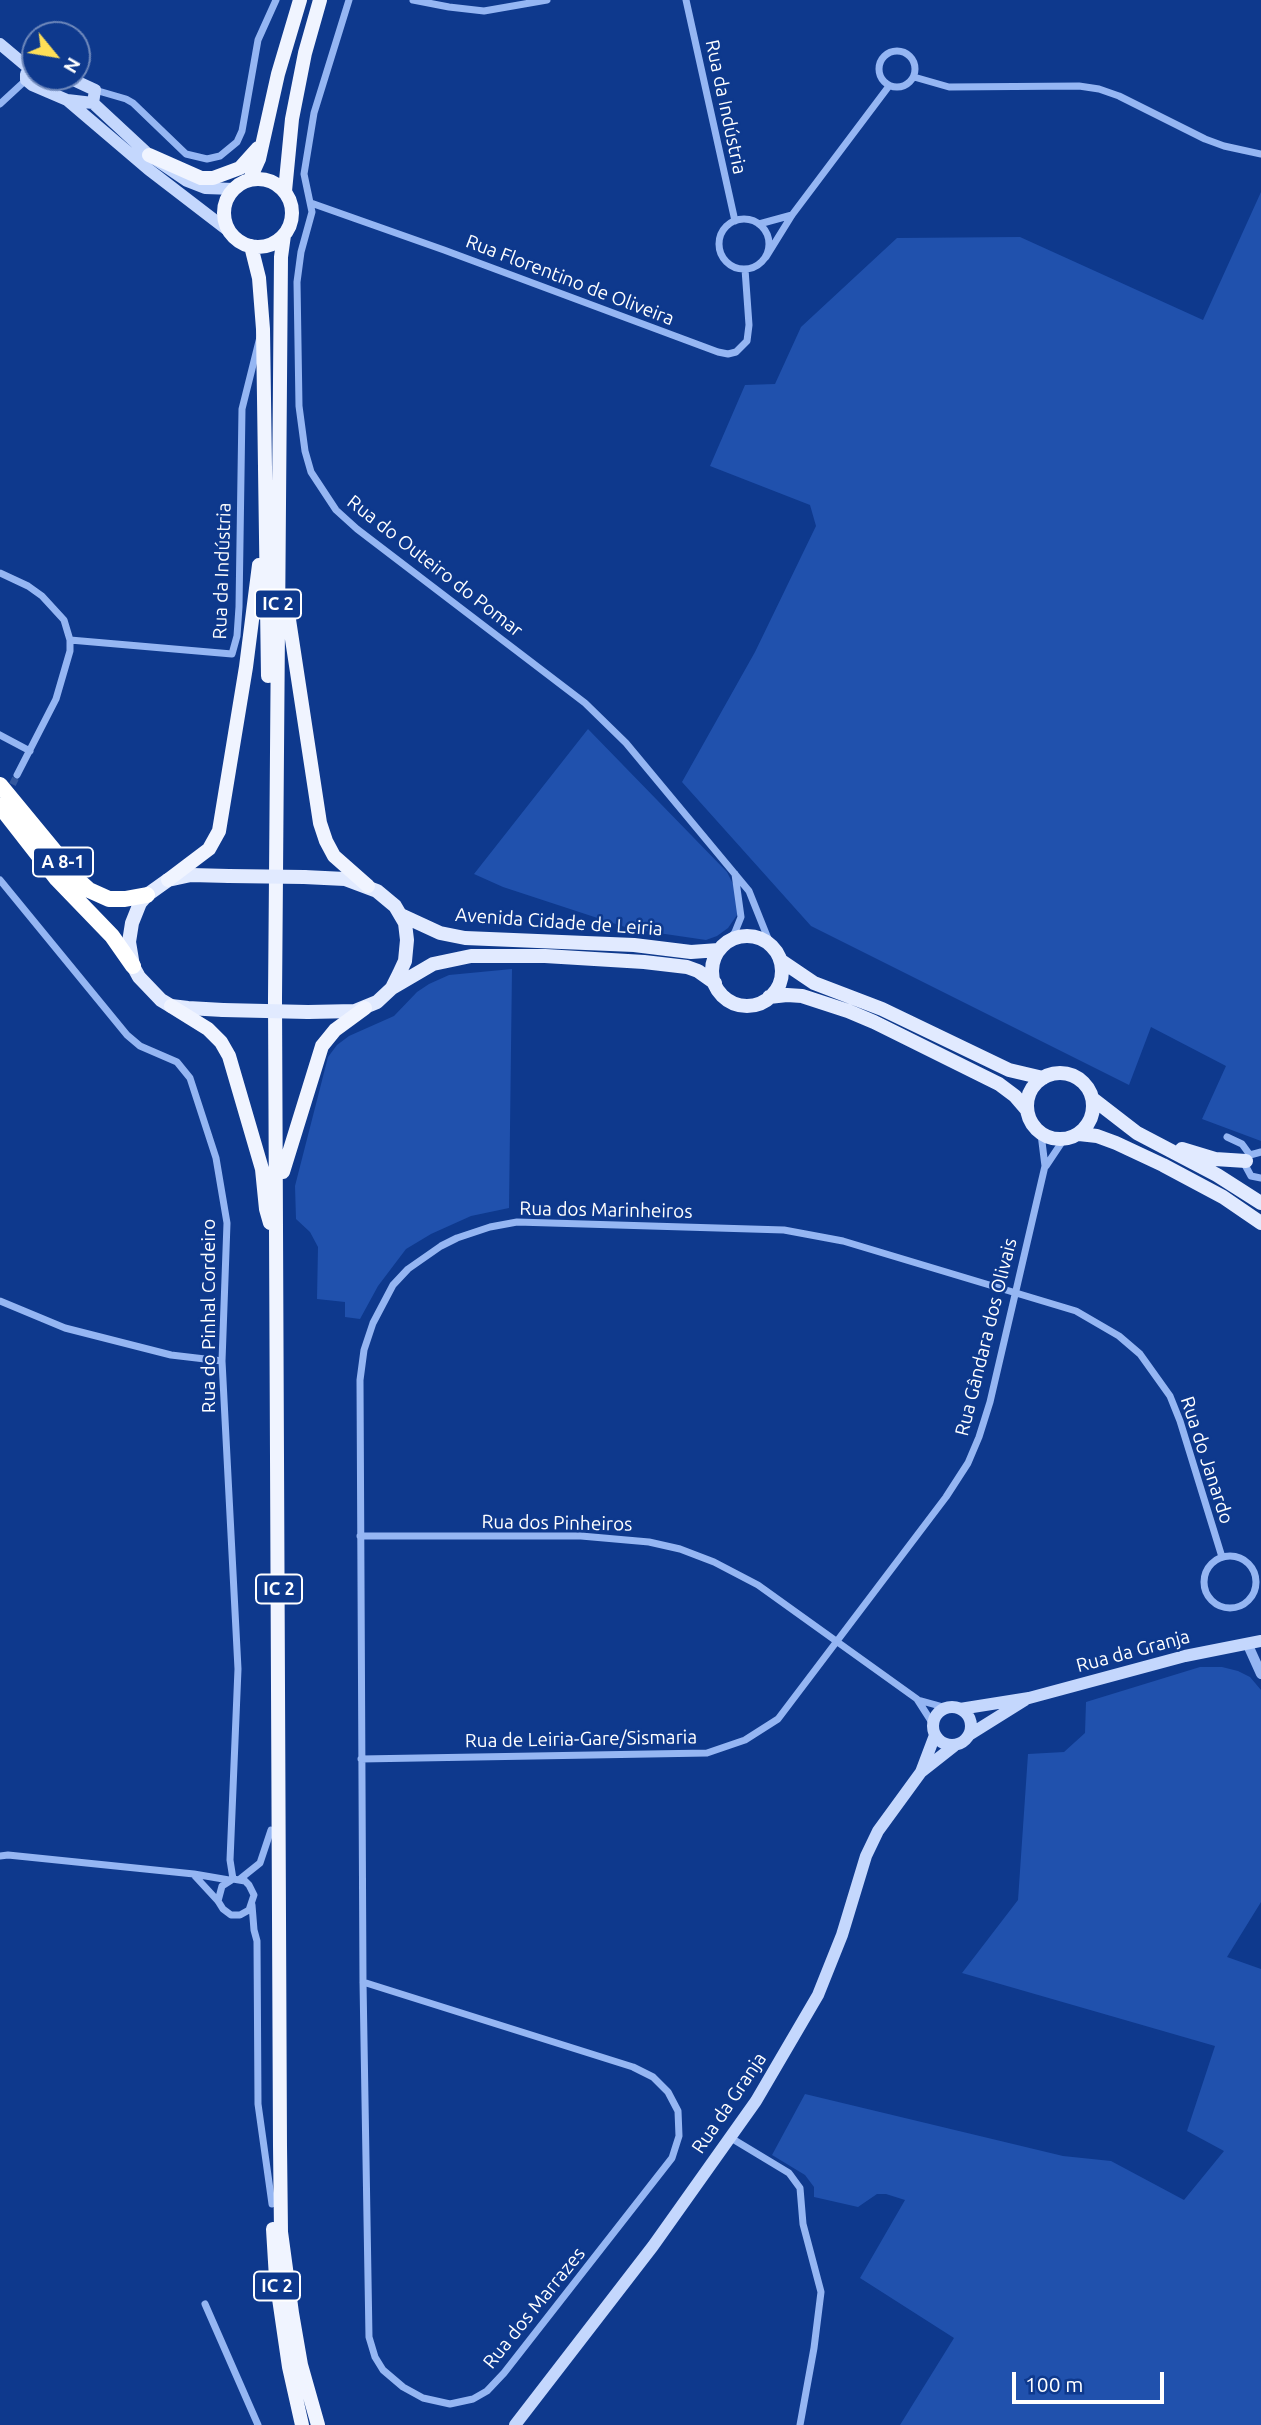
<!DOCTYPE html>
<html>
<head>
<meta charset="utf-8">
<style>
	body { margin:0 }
	#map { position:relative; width:1261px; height:2425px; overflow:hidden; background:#0e398d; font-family:Ubuntu,sans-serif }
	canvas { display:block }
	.north { position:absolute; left:21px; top:21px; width:70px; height:70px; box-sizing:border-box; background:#0e398d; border:2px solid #6e88bb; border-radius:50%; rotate:120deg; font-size:19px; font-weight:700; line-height:28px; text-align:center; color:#fff }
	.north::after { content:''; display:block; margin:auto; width:24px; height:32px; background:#ffdf57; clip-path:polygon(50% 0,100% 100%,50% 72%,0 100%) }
	.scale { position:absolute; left:1012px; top:2372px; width:152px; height:32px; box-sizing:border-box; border:4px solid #fff; border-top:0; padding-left:9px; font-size:21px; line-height:24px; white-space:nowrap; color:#fff; -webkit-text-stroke:5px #0e398d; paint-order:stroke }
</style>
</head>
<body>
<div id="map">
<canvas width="1261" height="2425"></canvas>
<div class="north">N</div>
<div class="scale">100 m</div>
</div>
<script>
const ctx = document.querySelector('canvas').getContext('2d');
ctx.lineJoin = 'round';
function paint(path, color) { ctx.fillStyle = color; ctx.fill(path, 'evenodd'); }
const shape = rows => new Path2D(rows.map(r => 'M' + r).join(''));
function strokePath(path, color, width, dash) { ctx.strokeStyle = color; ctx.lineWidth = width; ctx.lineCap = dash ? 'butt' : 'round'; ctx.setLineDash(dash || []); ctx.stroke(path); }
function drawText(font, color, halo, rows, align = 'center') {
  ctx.font = font + ' Ubuntu,sans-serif'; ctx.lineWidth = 5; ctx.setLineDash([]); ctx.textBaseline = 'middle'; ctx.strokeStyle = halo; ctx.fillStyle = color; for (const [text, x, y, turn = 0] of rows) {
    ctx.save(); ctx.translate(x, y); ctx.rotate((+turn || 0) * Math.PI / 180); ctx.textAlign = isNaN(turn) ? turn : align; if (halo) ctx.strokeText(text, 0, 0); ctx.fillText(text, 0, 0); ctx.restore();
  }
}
paint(shape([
	[1261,192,1261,1141,1202,1119,1226,1066,1151,1027,1129,1085,811,926,682,782,755,652,816,526,810,505,710,466,745,385,775,384,801,327,897,238,1020,237,1203,320],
	[588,729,727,872,736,890,738,902,737,915,728,928,717,936,706,940,631,929,503,887,474,874],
	[512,969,509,1208,471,1216,431,1234,406,1249,378,1286,360,1319,345,1317,345,1302,317,1299,318,1247,310,1232,296,1219,295,1186,328,1057,337,1045,349,1036,394,1016,417,992,429,984,449,975],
	[1200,1667,1222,1667,1238,1671,1250,1677,1261,1690,1261,1902,1227,1957,1261,1969,1261,2425,900,2425,954,2338,860,2278,905,2200,886,2194,877,2194,858,2207,814,2197,814,2187,805,2175,772,2155,805,2094,1063,2156,1111,2161,1184,2200,1224,2151,1187,2131,1215,2046,962,1973,1018,1900,1028,1754,1064,1752,1085,1733,1086,1702]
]), '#2051ad');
strokePath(shape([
	[8,794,17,775]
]), '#32579e', 7, [7, 3.5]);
strokePath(shape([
	[349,0,314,113,304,174,312,212,301,252,297,282,299,406,305,451,311,472,336,510,357,529,585,703,626,743,749,891,771,946],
	[413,0,449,7,484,11,547,0],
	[686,0,735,221],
	'879 69a18 18 0 1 1 36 0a18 18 0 1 1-36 0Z',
	[914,77,949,87,1079,86,1099,89,1119,96,1205,139,1224,146,1261,154],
	[95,90,126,99,133,103,186,154,207,159,220,156,237,142,242,131,258,40,276,0],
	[0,104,26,80],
	[311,203,444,250,718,352,728,354,736,352,747,341,749,325,745,269],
	'719 244a25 25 0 1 1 50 0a25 25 0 1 1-50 0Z',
	[759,224,792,215],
	[766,257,792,215,889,86],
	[0,573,28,586,42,596,64,620,70,640,70,651,56,699,17,775],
	[70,640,232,654,237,636,239,607,242,409,260,337],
	[0,735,30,751],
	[0,880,127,1035,140,1046,177,1062,190,1078,216,1158,227,1223,222,1361,238,1669,230,1860,233,1879],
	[728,942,735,932,741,917,735,874],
	[1227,1137,1242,1144,1250,1155],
	[1261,1152,1250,1155,1245,1165,1251,1176,1261,1178],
	[1046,1166,1064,1139],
	[0,1301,65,1328,171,1355,222,1361],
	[360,1536,581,1536,649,1542,680,1549,714,1562,758,1585,917,1699,933,1724],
	'1204 1582a26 26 0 1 1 52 0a26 26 0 1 1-52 0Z',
	[918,1700,947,1708],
	[361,1759,707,1753,745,1740,778,1719,946,1497,968,1463,979,1437,990,1402,1045,1166,1041,1134],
	[0,1856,8,1855,194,1874,229,1880],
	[194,1875,218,1901,223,1909,231,1915,240,1915,249,1910,254,1895,249,1885,245,1881,233,1879,222,1886,218,1901],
	[240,1879,260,1863,271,1830],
	[252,1905,254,1930,257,1941,258,2104,272,2204],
	[363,1982,633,2067,653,2077,668,2092,678,2111,679,2136,672,2158,504,2373,487,2391,473,2399,450,2404,423,2398,403,2387,383,2370,375,2357,369,2337,363,1982,360,1380,364,1350,373,1323,393,1285,408,1269,441,1246,457,1238,490,1227,517,1222,784,1230,843,1241,1076,1311,1119,1336,1140,1354,1170,1396,1180,1421,1222,1557],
	[731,2138,789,2173,800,2188,803,2224,821,2292,814,2348,800,2425],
	[205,2304,258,2425]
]), '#95b6f3', 7);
strokePath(shape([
	[1247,1643,1261,1674]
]), '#95b6f3', 10);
strokePath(shape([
	[0,44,31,70,35,70],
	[31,70,26,74,26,80,32,85,67,100,93,103,149,155,187,181,205,188,234,189],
	[67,77,95,90,93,103],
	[67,100,148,169,230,232],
	'933 1726a19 19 0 1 1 38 0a19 19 0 1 1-38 0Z',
	[960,1709,1029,1698,1185,1656,1261,1641],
	[969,1735,1025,1700],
	[921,1772,935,1735],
	[515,2425,653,2246,756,2101,818,1995,842,1935,866,1856,878,1831,921,1772,954,1746]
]), '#c4d7fd', 12);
strokePath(shape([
	[304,877,345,879,377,891,395,906,405,923,407,940,405,961,399,974,392,988,377,1002,355,1011,308,1012],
	[401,915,440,933,465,938,634,945,691,952,719,950],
	'712 971a35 35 0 1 1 70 0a35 35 0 1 1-70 0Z',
	[780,960,814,983,882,1009,1009,1070,1043,1078],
	[392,988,433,964,471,956,545,956,644,962,687,967,698,971,715,983],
	[769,997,787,995,802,996,848,1011,874,1022,999,1084,1015,1096,1027,1110],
	[223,1010,188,1008,171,1006,161,1000,139,977,133,966,129,942,132,923,140,903,147,895,168,880,191,875,229,876],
	'1027 1106a33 33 0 1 1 66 0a33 33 0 1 1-66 0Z',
	[1093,1099,1137,1133,1217,1175,1261,1203],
	[1079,1134,1097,1136,1116,1143,1163,1165,1223,1197,1261,1223],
	[1182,1149,1215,1159,1246,1161]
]), '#e1eaff', 14);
strokePath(shape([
	[149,155,201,178,213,178,240,168,258,148],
	'224 213a34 34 0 1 1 68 0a34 34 0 1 1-68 0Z',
	[250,179,259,159,278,74,300,0],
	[285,191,292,119,305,53,320,0],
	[284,235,281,257,275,998,280,2146,281,2232,292,2313,301,2365,318,2425],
	[251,246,259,278,263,329,268,676],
	[287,597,288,613,320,823,326,841,334,856,368,886],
	[168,880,209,849,219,831,246,667,259,565],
	[171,1006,208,1029,221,1042,229,1056,262,1169,266,1209,270,1223],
	[283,1172,322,1046,335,1030,365,1008],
	[273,2229,276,2278,289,2367,302,2425]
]), '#f0f4ff', 14);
strokePath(shape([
	[0,785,80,882,89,890,109,899,125,899,147,895],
	[0,806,57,879,112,936,133,966]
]), '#fff', 16);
strokePath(shape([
	[229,876,304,877],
	[223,1010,308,1012]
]), '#e1eaff', 14);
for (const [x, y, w] of [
	[278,604,46],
	[63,862,60],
	[279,1589,46],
	[277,2286,46]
]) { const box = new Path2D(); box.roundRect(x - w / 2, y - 14.5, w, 29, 5); ctx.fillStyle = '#0e398d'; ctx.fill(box); strokePath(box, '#fff', 2); }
drawText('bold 18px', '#fff', null, [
	["IC 2",278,604],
	["A 8-1",63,862],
	["IC 2",279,1589],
	["IC 2",277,2286]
]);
drawText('19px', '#fff', '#0e398d', [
	["Rua da Indústria",726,107,78],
	["Rua Florentino de Oliveira",570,280,21],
	["Rua do Outeiro do Pomar",435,566,38],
	["Rua da Indústria",222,571,-88],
	["Avenida Cidade de Leiria",559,922,4],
	["Rua dos Marinheiros",606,1210,1],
	["Rua do Pinhal Cordeiro",209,1316,-90],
	["Rua Gândara dos Olivais",986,1337,-76],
	["Rua do Janardo",1207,1460,72],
	["Rua dos Pinheiros",557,1523,1],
	["Rua da Granja",1133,1651,-15],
	["Rua de Leiria-Gare/Sismaria",581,1739,-1],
	["Rua da Granja",729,2103,-56],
	["Rua dos Marrazes",534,2308,-51]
]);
</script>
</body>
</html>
